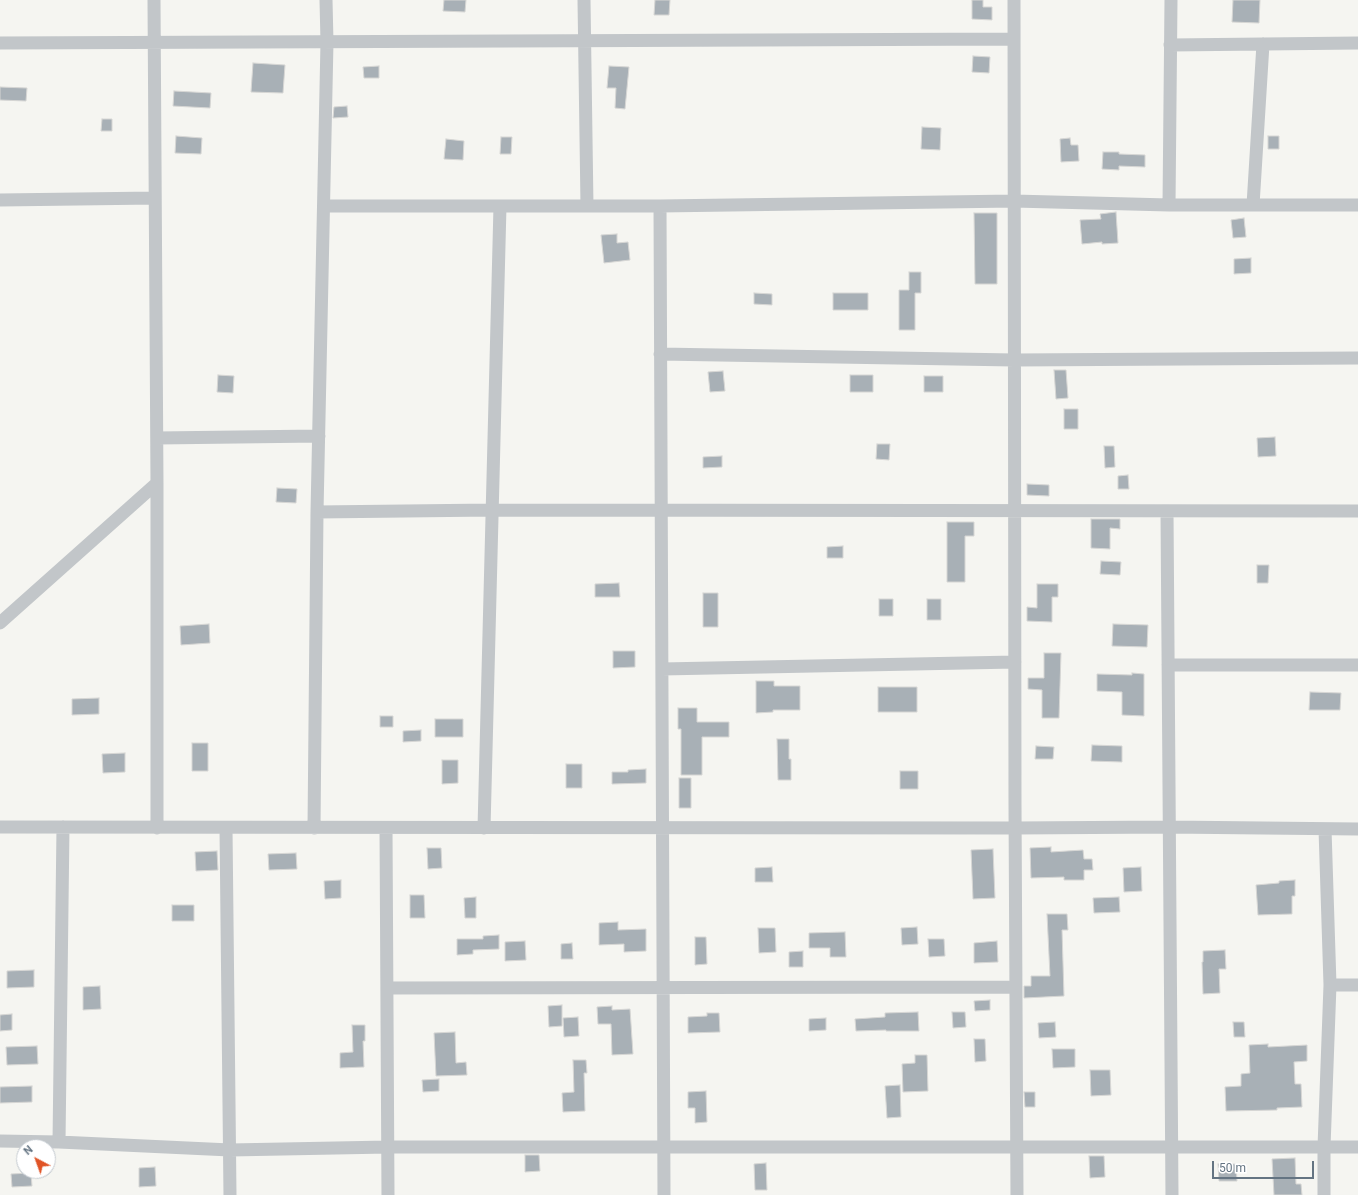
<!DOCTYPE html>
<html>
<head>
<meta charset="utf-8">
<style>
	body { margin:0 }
	#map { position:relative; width:1358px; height:1195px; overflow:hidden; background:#f5f5f1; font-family:Roboto,sans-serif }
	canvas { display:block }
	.north { position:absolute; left:16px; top:1139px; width:40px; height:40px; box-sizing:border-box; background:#fff; border:1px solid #c1c7cd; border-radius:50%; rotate:319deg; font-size:11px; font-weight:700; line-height:16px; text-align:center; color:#647482 }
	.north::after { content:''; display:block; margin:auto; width:14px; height:18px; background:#e05426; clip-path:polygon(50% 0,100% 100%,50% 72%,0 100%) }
	.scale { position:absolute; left:1212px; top:1161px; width:102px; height:18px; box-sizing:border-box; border:2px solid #647482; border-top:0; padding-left:5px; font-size:12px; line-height:14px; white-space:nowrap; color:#647482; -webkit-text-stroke:3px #fff; paint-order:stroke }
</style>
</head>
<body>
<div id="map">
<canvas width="1358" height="1195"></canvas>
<div class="north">N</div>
<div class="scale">50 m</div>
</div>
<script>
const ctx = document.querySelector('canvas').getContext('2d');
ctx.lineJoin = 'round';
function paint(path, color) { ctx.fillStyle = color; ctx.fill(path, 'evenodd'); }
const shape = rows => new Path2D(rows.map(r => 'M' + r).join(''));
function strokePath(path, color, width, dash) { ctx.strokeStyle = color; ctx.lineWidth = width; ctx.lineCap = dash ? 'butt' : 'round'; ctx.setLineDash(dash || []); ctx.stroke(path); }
const building = shape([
	[444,0,466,0,465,12,443,11,444,0],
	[655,0,670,0,669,15,654,15,655,0],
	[972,0,983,0,983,7,992,7,992,20,972,19,972,0],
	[1233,0,1260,0,1259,23,1232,22,1233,0],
	[973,56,990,57,989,73,972,72,973,56],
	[253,63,285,65,283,93,251,92,253,63],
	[379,66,379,78,364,78,363,67,379,66],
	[609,66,629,67,625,109,615,108,616,88,607,88,609,66],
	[0,87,27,88,26,101,0,100,0,87],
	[174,91,211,93,210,108,173,106,174,91],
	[347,106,348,117,333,118,334,107,347,106],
	[102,119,112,119,112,131,101,131,102,119],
	[922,127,941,128,940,150,921,149,922,127],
	[176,136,202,138,201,154,175,153,176,136],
	[1268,136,1279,136,1279,149,1268,149,1268,136],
	[501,137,512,137,511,154,500,154,501,137],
	[1070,138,1071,145,1078,145,1079,161,1061,162,1060,139,1070,138],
	[446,139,464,141,463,160,444,159,446,139],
	[1103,152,1119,152,1119,154,1145,155,1145,167,1119,166,1119,170,1102,169,1103,152],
	[1116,212,1118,243,1102,244,1102,242,1082,244,1080,220,1101,219,1100,214,1116,212],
	[974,213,997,213,997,284,975,284,974,213],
	[1244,218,1246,237,1233,238,1231,220,1244,218],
	[617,234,617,243,628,242,630,260,604,263,601,235,617,234],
	[1251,258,1251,273,1234,274,1234,259,1251,258],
	[909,272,921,272,921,293,915,293,915,330,899,330,899,290,909,290,909,272],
	[754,293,772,294,772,305,754,304,754,293],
	[833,293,868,293,868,310,833,310,833,293],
	[1054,370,1066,370,1068,398,1056,399,1054,370],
	[723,371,725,391,710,392,708,372,723,371],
	[218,375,234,376,233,393,217,392,218,375],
	[850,375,873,375,873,392,850,392,850,375],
	[924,376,943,376,943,392,924,392,924,376],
	[1064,409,1078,409,1078,429,1064,429,1064,409],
	[1275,437,1276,456,1258,457,1257,438,1275,437],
	[877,444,890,444,889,460,876,459,877,444],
	[1104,446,1114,446,1115,467,1105,468,1104,446],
	[722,456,722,467,703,468,703,457,722,456],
	[1128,475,1129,489,1118,489,1118,476,1128,475],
	[1027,484,1049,485,1049,496,1027,495,1027,484],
	[277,488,297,489,296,503,276,502,277,488],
	[1091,519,1120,519,1120,529,1110,528,1110,549,1091,548,1091,519],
	[947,522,974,522,974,536,965,536,965,582,947,582,947,522],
	[843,546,843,558,827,558,827,547,843,546],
	[1101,561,1121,562,1120,575,1100,574,1101,561],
	[1257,565,1269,565,1268,583,1257,583,1257,565],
	[619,583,620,597,595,597,595,584,619,583],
	[1037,584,1058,584,1058,597,1052,597,1052,622,1027,621,1027,607,1037,608,1037,584],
	[703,593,718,593,718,627,703,627,703,593],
	[879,599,893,599,893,616,879,616,879,599],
	[927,599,941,599,941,620,927,620,927,599],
	[209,624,210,643,181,645,180,626,209,624],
	[1113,624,1148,625,1147,647,1112,646,1113,624],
	[613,651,635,651,635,667,613,668,613,651],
	[1044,653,1061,653,1059,718,1042,718,1042,690,1028,689,1028,678,1044,678,1044,653],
	[1132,673,1144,674,1144,716,1122,715,1122,692,1097,691,1097,674,1132,675,1132,673],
	[756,681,774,681,774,686,800,686,800,710,773,710,773,712,756,713,756,681],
	[878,687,917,687,917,712,878,712,878,687],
	[1310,692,1341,693,1340,710,1309,710,1310,692],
	[99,698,99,714,72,715,72,699,99,698],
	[678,708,697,708,697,722,729,722,729,737,702,737,702,775,681,775,681,729,678,729,678,708],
	[380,716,393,716,393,727,380,727,380,716],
	[435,719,463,719,463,737,435,737,435,719],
	[421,730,421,741,403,742,403,731,421,730],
	[777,739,789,739,789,759,791,759,791,780,778,780,777,739],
	[192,743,208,743,208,771,192,771,192,743],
	[1092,745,1122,746,1122,762,1091,761,1092,745],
	[1036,746,1054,747,1053,759,1035,759,1036,746],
	[125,753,125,772,103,773,102,754,125,753],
	[442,760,458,760,458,783,442,784,442,760],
	[566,764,582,764,582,788,566,788,566,764],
	[646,769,646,783,612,784,612,772,628,772,628,770,646,769],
	[900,771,918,771,918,789,900,789,900,771],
	[679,778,691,778,691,808,679,808,679,778],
	[1051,847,1051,852,1083,850,1084,859,1092,859,1093,870,1084,870,1084,880,1064,880,1064,877,1031,878,1030,848,1051,847],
	[427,848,441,848,442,868,428,869,427,848],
	[993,849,995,898,973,899,971,850,993,849],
	[217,851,218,870,196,871,195,852,217,851],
	[296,853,297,869,269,870,268,854,296,853],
	[772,867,773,882,755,882,755,868,772,867],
	[1141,867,1142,891,1124,892,1123,868,1141,867],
	[341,880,341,898,325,899,324,881,341,880],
	[1295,880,1295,896,1292,896,1292,914,1258,915,1256,885,1279,883,1279,881,1295,880],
	[410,895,424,895,425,918,410,918,410,895],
	[476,897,476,918,465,918,464,898,476,897],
	[1119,897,1120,912,1094,913,1093,898,1119,897],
	[172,905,194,905,194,921,172,921,172,905],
	[1047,914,1067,914,1068,930,1062,930,1064,996,1024,998,1024,986,1031,986,1031,976,1050,976,1047,914],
	[618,922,618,930,646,929,646,951,624,952,624,944,599,945,599,923,618,922],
	[917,927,918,944,902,945,901,928,917,927],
	[758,928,775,928,776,952,759,953,758,928],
	[845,932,846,957,830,957,830,948,809,948,809,933,845,932],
	[499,935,499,949,473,950,473,954,457,955,457,939,483,939,483,936,499,935],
	[695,937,706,937,707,964,695,965,695,937],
	[928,939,944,939,945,956,929,957,928,939],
	[525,941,526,960,505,961,505,942,525,941],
	[997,941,998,962,974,963,974,943,997,941],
	[572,943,573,959,561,959,561,944,572,943],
	[1225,950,1226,969,1219,969,1220,993,1203,994,1202,962,1203,962,1203,951,1225,950],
	[803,951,803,967,789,967,789,952,803,951],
	[34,970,34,987,7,988,7,971,34,970],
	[100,986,101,1009,83,1010,83,987,100,986],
	[990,1000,990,1010,975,1011,974,1001,990,1000],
	[562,1005,562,1026,549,1027,548,1006,562,1005],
	[612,1006,612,1010,630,1009,633,1054,612,1055,611,1024,598,1024,597,1007,612,1006],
	[918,1012,919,1031,886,1031,886,1030,856,1031,855,1019,885,1017,885,1013,918,1012],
	[952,1012,965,1012,966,1027,953,1028,952,1012],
	[707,1013,719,1013,720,1032,688,1033,688,1017,707,1016,707,1013],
	[12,1014,12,1030,0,1031,0,1015,12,1014],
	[578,1017,579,1036,564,1037,563,1018,578,1017],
	[826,1018,826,1030,809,1031,809,1019,826,1018],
	[1055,1022,1056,1037,1039,1038,1038,1023,1055,1022],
	[1233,1022,1244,1022,1245,1037,1234,1037,1233,1022],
	[352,1025,365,1025,365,1041,363,1041,364,1067,340,1068,340,1053,353,1052,352,1025],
	[455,1032,456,1063,466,1062,467,1075,436,1076,434,1033,455,1032],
	[974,1039,985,1039,986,1061,975,1062,974,1039],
	[1268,1044,1268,1047,1307,1045,1307,1061,1294,1062,1295,1084,1301,1084,1302,1107,1277,1108,1277,1110,1226,1111,1225,1087,1241,1086,1241,1074,1250,1073,1249,1045,1268,1044],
	[37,1046,38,1064,7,1065,6,1047,37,1046],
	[1052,1049,1075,1049,1075,1067,1053,1068,1052,1049],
	[915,1055,927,1055,928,1091,903,1092,902,1064,915,1063,915,1055],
	[573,1060,586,1060,587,1073,584,1073,585,1111,563,1112,562,1093,574,1092,573,1060],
	[1090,1070,1110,1070,1111,1095,1091,1096,1090,1070],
	[439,1079,439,1091,423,1092,422,1080,439,1079],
	[900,1085,901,1117,887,1118,885,1086,900,1085],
	[32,1086,32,1102,0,1103,0,1087,32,1086],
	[706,1091,707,1122,695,1123,695,1108,688,1108,688,1092,706,1091],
	[1024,1092,1035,1092,1035,1107,1025,1107,1024,1092],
	[525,1155,539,1155,540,1171,525,1172,525,1155],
	[1089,1156,1104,1156,1105,1177,1090,1178,1089,1156],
	[1295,1158,1296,1184,1301,1184,1302,1195,1274,1195,1272,1159,1295,1158],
	[766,1163,767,1190,755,1190,754,1164,766,1163],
	[1218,1164,1236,1164,1237,1181,1219,1181,1218,1164],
	[155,1167,156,1186,139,1187,139,1168,155,1167],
	[31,1173,32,1186,12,1187,11,1174,31,1173]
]);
paint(building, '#a8b0b6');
strokePath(building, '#d6d6d4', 1);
strokePath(shape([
	[154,0,157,483,157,828],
	[584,0,587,206],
	[1014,0,1015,805,1017,1195],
	[0,43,1014,39],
	[1170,45,1358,43],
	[0,200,155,198],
	[1169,205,1171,0],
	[1253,205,1263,44],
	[324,206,660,206,1014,201,1169,205,1358,205],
	[660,206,664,1195],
	[660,354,1014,360,1358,358],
	[157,438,319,436],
	[1167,511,1172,1195],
	[317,512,492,510,1358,511],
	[0,623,157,483],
	[1168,665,1358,665],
	[662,669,1015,662],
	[0,827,1015,828,1169,827,1358,829],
	[226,828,230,1195],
	[314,828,317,512,327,42,326,0],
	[386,828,388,1195],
	[484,828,500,206],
	[1330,985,1358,985],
	[387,988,1016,987],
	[0,1141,59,1142,230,1150,388,1147,1358,1147],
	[59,1142,63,827],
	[1324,1195,1324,1147,1330,985,1325,829]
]), '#c2c6c9', 13);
</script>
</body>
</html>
